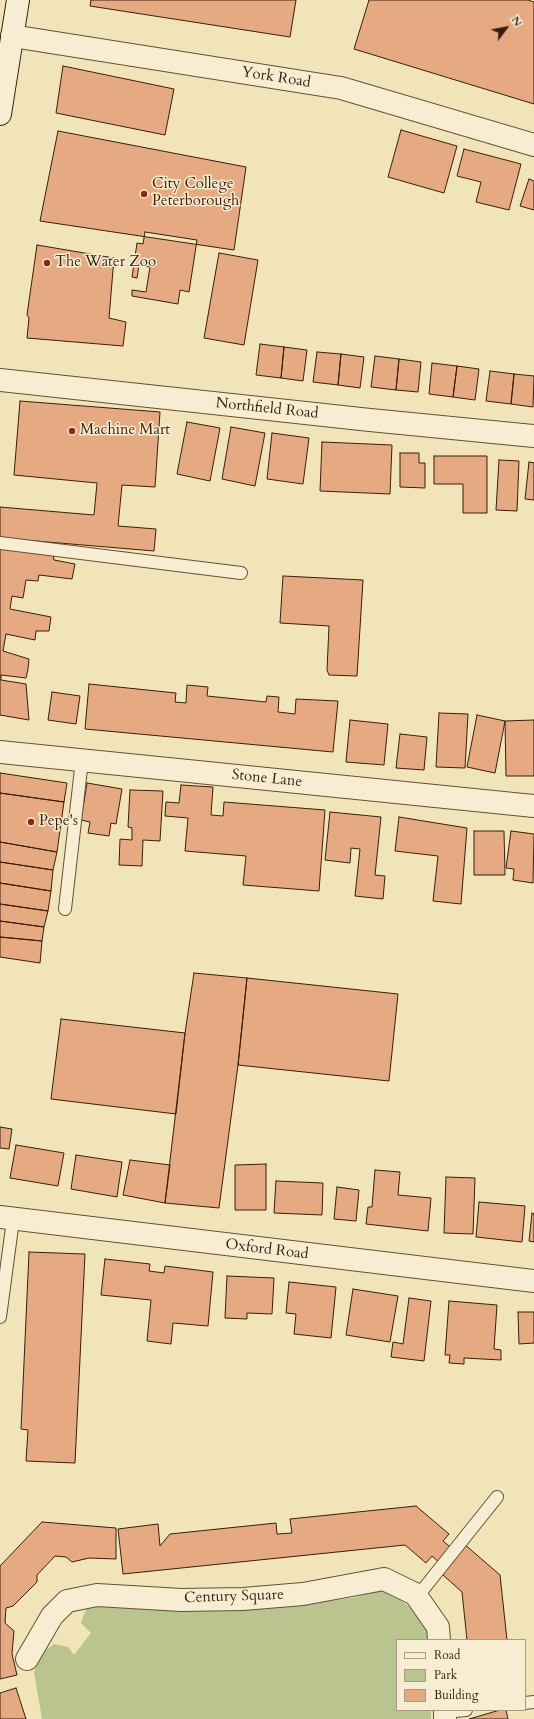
<!DOCTYPE html>
<html>
<head>
<meta charset="utf-8">
<style>
	body { margin:0 }
	#map { position:relative; width:534px; height:1719px; overflow:hidden; background:#f1e4b9; font-family:Cardo,serif }
	canvas { display:block }
	.legend { position:absolute; left:396px; top:1639px; width:130px; height:72px; box-sizing:border-box; background:#f6edd2; border:1px solid #ab9a83; margin:0; padding:5px 7px; list-style:none; font-size:12px; color:#3b1d0c }
	.legend li { display:flex; align-items:center; gap:8px; height:20px }
	.legend b { width:20px; border:1px solid #ab9a83 }
	.north { position:absolute; left:486px; top:8px; width:40px; height:40px; -webkit-text-stroke:3px #f6edd2; paint-order:stroke; rotate:58deg; font-size:11px; font-weight:700; line-height:16px; text-align:center; color:#3b1d0c }
	.north::after { content:''; display:block; margin:auto; width:14px; height:18px; background:#3b1d0c; clip-path:polygon(50% 0,100% 100%,50% 72%,0 100%) }
</style>
</head>
<body>
<div id="map">
<canvas width="534" height="1719"></canvas>
<ul class="legend">
<li><b style="height:5px;background:#f6edd2"></b>Road</li>
<li><b style="height:11px;background:#bac48f"></b>Park</li>
<li><b style="height:11px;background:#e6aa83"></b>Building</li>
</ul>
<div class="north">N</div>
</div>
<script>
const ctx = document.querySelector('canvas').getContext('2d');
ctx.lineJoin = 'round';
function paint(path, color) { ctx.fillStyle = color; ctx.fill(path, 'evenodd'); }
const shape = rows => new Path2D(rows.map(r => 'M' + r).join(''));
function strokePath(path, color, width, dash) { ctx.strokeStyle = color; ctx.lineWidth = width; ctx.lineCap = dash ? 'butt' : 'round'; ctx.setLineDash(dash || []); ctx.stroke(path); }
function drawText(font, color, halo, rows, align = 'center') {
  ctx.font = font + ' Cardo,serif'; ctx.lineWidth = 3; ctx.setLineDash([]); ctx.textBaseline = 'middle'; ctx.strokeStyle = halo; ctx.fillStyle = color; for (const [text, x, y, turn = 0] of rows) {
    ctx.save(); ctx.translate(x, y); ctx.rotate((+turn || 0) * Math.PI / 180); ctx.textAlign = isNaN(turn) ? turn : align; if (halo) ctx.strokeText(text, 0, 0); ctx.fillText(text, 0, 0); ctx.restore();
  }
}
paint(shape([
	[377,1588,399,1599,416,1612,429,1633,429,1640,397,1640,397,1710,431,1710,431,1719,42,1719,34,1672,42,1653,54,1644,68,1647,74,1655,91,1633,81,1623,84,1614,90,1603,115,1608,186,1611,297,1606,357,1597]
]), '#bac48f');
const building = shape([
	[91,0,296,0,290,37,90,6,91,0],
	[369,0,528,0,534,2,534,104,354,49,369,0],
	[63,66,174,89,165,135,56,113,63,66],
	[401,130,457,146,444,193,388,177,401,130],
	[58,131,246,167,234,250,40,221,58,131],
	[464,149,521,164,509,210,476,202,481,182,457,176,464,149],
	[529,179,534,181,534,210,520,206,529,179],
	[145,232,197,240,189,292,180,290,178,304,132,296,132,290,146,292,150,267,139,265,137,278,132,277,137,243,143,244,145,232],
	[37,245,114,258,109,318,126,322,123,346,27,338,29,318,27,315,37,245],
	[219,253,258,260,244,345,204,338,219,253],
	[260,344,284,347,281,378,256,375,260,344],
	[284,347,307,350,303,381,281,378,284,347],
	[317,352,341,354,338,385,313,382,317,352],
	[341,354,364,357,360,388,338,385,341,354],
	[375,356,399,359,396,390,371,387,375,356],
	[399,359,421,362,418,392,396,390,399,359],
	[432,363,457,366,453,397,429,394,432,363],
	[457,366,479,369,475,400,453,397,457,366],
	[490,371,514,374,511,404,486,401,490,371],
	[514,374,534,376,533,407,511,404,514,374],
	[20,401,160,412,155,487,122,485,118,526,156,529,154,551,0,538,0,507,94,515,97,483,14,475,20,401],
	[187,422,220,428,210,481,177,474,187,422],
	[231,427,265,433,255,486,222,479,231,427],
	[272,433,309,438,303,484,267,479,272,433],
	[322,442,392,445,390,494,320,491,322,442],
	[400,453,419,453,419,463,425,463,425,488,400,487,400,453],
	[434,456,487,456,487,513,463,513,463,484,434,484,434,456],
	[499,460,519,461,517,511,496,510,499,460],
	[529,462,534,463,534,500,525,499,529,462],
	[0,546,53,554,54,560,75,564,72,579,39,575,38,581,26,580,23,598,12,596,10,609,51,617,49,631,36,631,35,640,6,634,3,651,29,659,28,669,26,678,1,675,1,680,26,684,29,720,0,715,0,546],
	[283,576,363,580,357,676,329,675,327,670,329,626,280,623,283,576],
	[89,684,176,693,175,702,186,703,187,685,208,687,207,696,266,702,267,696,279,697,278,712,295,714,296,699,338,701,333,752,85,729,89,684],
	[52,692,80,696,76,724,48,720,52,692],
	[439,713,468,714,465,768,436,767,439,713],
	[477,715,505,721,495,773,467,767,477,715],
	[350,720,388,724,384,765,346,762,350,720],
	[534,720,534,776,506,776,505,721,534,720],
	[400,734,427,737,424,770,396,768,400,734],
	[0,773,67,783,64,802,0,793,0,773],
	[87,783,122,789,116,824,111,823,109,836,88,833,90,822,81,820,87,783],
	[181,785,213,787,211,815,223,816,224,802,325,810,319,891,243,885,246,856,185,851,188,818,165,816,166,802,179,803,181,785],
	[130,790,163,791,160,841,143,840,142,866,119,865,120,839,132,840,132,828,128,827,130,790],
	[0,793,64,802,57,852,0,842,0,793],
	[330,812,381,817,375,875,385,876,383,899,355,896,360,849,351,848,350,863,325,860,330,812],
	[399,817,467,828,461,904,433,901,438,856,395,851,399,817],
	[474,831,504,831,505,875,474,875,474,831],
	[511,831,534,834,533,883,513,880,514,869,506,868,511,831],
	[0,842,57,852,53,870,0,862,0,842],
	[0,862,53,870,51,891,0,883,0,862],
	[0,883,51,891,48,911,0,904,0,883],
	[0,904,48,911,44,927,0,921,0,904],
	[0,921,44,927,42,941,0,937,0,921],
	[0,937,42,941,40,963,0,957,0,937],
	[194,973,247,978,238,1065,219,1208,165,1203,185,1033,194,973],
	[247,978,398,994,389,1081,238,1065,247,978],
	[61,1019,185,1033,176,1114,51,1099,61,1019],
	[0,1127,12,1129,9,1149,0,1148,0,1127],
	[16,1145,64,1153,58,1186,10,1178,16,1145],
	[76,1155,122,1162,117,1197,71,1189,76,1155],
	[130,1160,170,1165,165,1203,123,1195,130,1160],
	[266,1164,266,1210,235,1210,235,1165,266,1164],
	[375,1170,400,1172,398,1195,431,1198,428,1231,366,1224,368,1207,372,1207,375,1170],
	[446,1177,475,1178,473,1234,444,1233,446,1177],
	[276,1181,323,1183,322,1215,274,1213,276,1181],
	[337,1187,359,1190,356,1221,334,1219,337,1187],
	[479,1202,525,1206,522,1242,476,1237,479,1202],
	[532,1213,534,1214,534,1242,529,1241,532,1213],
	[29,1252,85,1254,75,1463,26,1461,28,1430,21,1429,29,1252],
	[105,1259,150,1264,149,1271,164,1273,165,1266,213,1272,208,1326,173,1323,171,1344,147,1341,151,1300,101,1295,105,1259],
	[227,1276,274,1278,272,1314,247,1313,247,1319,225,1318,227,1276],
	[289,1282,336,1287,331,1338,294,1334,296,1314,286,1313,289,1282],
	[353,1289,398,1296,390,1342,346,1335,353,1289],
	[409,1298,431,1301,424,1361,391,1357,393,1342,403,1344,409,1298],
	[449,1301,497,1305,494,1349,501,1350,501,1360,464,1358,464,1364,449,1363,450,1355,445,1355,449,1301],
	[518,1312,534,1312,534,1343,519,1344,518,1312],
	[416,1506,449,1534,443,1541,455,1551,463,1543,500,1575,507,1640,467,1640,462,1592,443,1575,442,1565,432,1556,426,1563,405,1545,123,1574,118,1529,158,1524,160,1546,170,1534,276,1523,277,1534,292,1533,290,1519,416,1506],
	[42,1522,116,1528,116,1559,89,1558,72,1562,66,1557,55,1556,37,1575,37,1582,13,1606,6,1608,5,1623,14,1631,12,1654,17,1675,0,1679,0,1566,42,1522],
	[16,1688,26,1719,0,1719,0,1693,16,1688],
	[500,1710,506,1710,508,1719,469,1719,500,1710]
]);
paint(building, '#e6aa83');
strokePath(building, '#3b1d0c', 1);
const lane = shape([
	[0,543,241,573],
	[65,909,82,760],
	[0,1317,13,1220],
	[417,1597,497,1497],
	[525,1703,534,1702],
	[445,1712,466,1710]
]);
const street = shape([
	[12,36,341,88,534,145],
	[0,380,370,420,534,436],
	[0,752,534,806],
	[0,1217,534,1281],
	[27,1659,52,1616,67,1601,97,1595,181,1600,243,1599,303,1594,384,1579,415,1594,438,1627,439,1640],
	[445,1710,445,1719]
]);
const secondary = shape([
	[0,114,18,0]
]);
strokePath(lane, '#684f37', 14);
strokePath(street, '#684f37', 24);
strokePath(secondary, '#3b1d0c', 24);
strokePath(lane, '#f6edd2', 12);
strokePath(street, '#f6edd2', 22);
strokePath(secondary, '#f6edd2', 22);
for (const [x, y, r, color] of [
	[144,194,4,"#8f2418"],
	[47,263,4,"#8f2418"],
	[72,431,4,"#8f2418"],
	[31,822,4,"#8f2418"]
]) { const dot = new Path2D(); dot.arc(x, y, r, 0, 2 * Math.PI); ctx.fillStyle = color; ctx.fill(dot); strokePath(dot, '#f6edd2', 1.5); }
drawText('15px', '#3b1d0c', '#f6edd2', [
	["York Road",276,78,9],
	["Northfield Road",267,409,6],
	["Stone Lane",267,779,6],
	["Oxford Road",267,1250,7],
	["Century Square",234,1597,-2]
]);
drawText('15px', '#3b1d0c', '#f6edd2', [
	["City College",152,185],
	["Peterborough",152,202],
	["The Water Zoo",55,263],
	["Machine Mart",80,431],
	["Pepe's",39,822]
], 'left');
</script>
</body>
</html>
